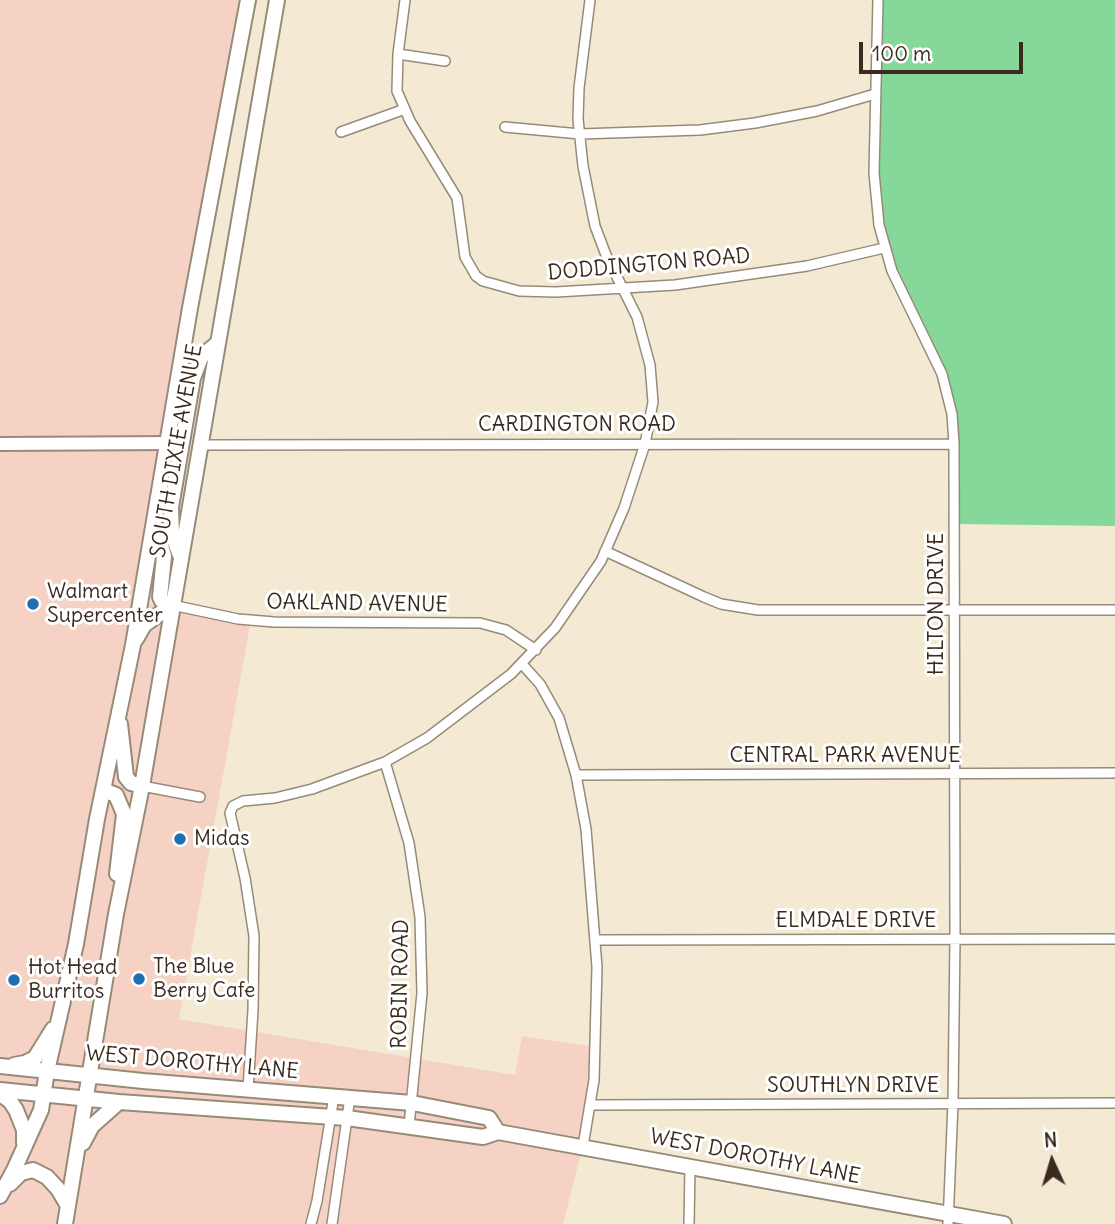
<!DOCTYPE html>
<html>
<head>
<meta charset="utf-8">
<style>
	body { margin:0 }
	#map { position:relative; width:1115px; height:1224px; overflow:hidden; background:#f4ead4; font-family:Delius,sans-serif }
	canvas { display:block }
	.north { position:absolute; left:1017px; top:1126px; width:70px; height:70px; -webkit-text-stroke:5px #fff; paint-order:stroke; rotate:356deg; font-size:19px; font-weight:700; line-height:28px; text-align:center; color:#3b2a1e }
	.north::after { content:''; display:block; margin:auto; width:24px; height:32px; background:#3b2a1e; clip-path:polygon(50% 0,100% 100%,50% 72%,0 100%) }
	.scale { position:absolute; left:859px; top:42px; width:164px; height:32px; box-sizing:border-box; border:4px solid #3b2a1e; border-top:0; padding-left:9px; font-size:21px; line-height:24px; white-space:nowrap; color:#3b2a1e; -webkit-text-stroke:5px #fff; paint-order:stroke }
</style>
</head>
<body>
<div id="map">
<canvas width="1115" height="1224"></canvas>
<div class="north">N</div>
<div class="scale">100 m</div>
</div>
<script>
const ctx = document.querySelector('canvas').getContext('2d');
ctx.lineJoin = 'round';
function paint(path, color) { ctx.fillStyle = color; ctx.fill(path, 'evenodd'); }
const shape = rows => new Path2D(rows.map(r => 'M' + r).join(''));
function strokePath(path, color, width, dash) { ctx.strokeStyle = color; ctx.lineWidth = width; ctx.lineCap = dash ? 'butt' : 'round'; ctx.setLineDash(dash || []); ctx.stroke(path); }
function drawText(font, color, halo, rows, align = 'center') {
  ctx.font = font + ' Delius,sans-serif'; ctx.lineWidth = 6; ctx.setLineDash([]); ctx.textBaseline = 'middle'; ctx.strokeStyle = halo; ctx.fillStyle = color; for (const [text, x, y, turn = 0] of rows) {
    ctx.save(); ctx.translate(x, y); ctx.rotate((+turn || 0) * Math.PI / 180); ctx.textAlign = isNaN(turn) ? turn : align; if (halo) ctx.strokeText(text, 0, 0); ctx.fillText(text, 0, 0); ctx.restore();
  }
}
paint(shape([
	[0,0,248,0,141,602,251,620,179,1019,515,1075,522,1036,596,1047,583,1146,563,1224,0,1224]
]), '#f6d2c5');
paint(shape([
	[878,0,1115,0,1115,526,955,524,948,394,892,271,875,199]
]), '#85d899');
const street = shape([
	[405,0,398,54,397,91,410,121,457,198,465,257,476,276,483,281,519,291,556,292,675,285,807,266,884,248],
	[878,0,874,173,879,225,892,271,942,374,952,414,954,444,955,938,953,1103,948,1224],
	[398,54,445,61],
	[505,127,580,134,700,130,755,123,817,111,875,94],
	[341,132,405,109],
	[200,445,954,444],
	[605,551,704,597,721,604,758,610,1115,610],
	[172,605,238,619,274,622,480,623,506,630,536,650],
	[522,664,540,684,559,718,576,775,586,829,597,967,594,1080,583,1146],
	[385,762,409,843,420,917,422,993,409,1126],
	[576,775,1115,773],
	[142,786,200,797],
	[597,940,1115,939],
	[248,1089,253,1010,254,936,245,878,230,813,233,806,243,801,275,798,312,789,385,762,427,738,511,674,555,628,601,561,624,508,645,444,653,402,650,365,637,317,606,255,595,226,583,166,578,119,579,88,590,0],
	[591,1105,1115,1103],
	[311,1224,317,1201,334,1096],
	[332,1224,350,1097],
	[689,1224,690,1167]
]);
const secondary = shape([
	[0,444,175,443]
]);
const primary = shape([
	[155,526,164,556,160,597,162,601,172,605],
	[180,555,172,535,171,507,193,378,201,357,218,343],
	[136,639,144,625,172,605],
	[120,724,126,777,131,783,142,786],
	[103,790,116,795,124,814,117,874],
	[14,1065,25,1063,35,1058,53,1029],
	[0,1066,143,1081,412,1103,489,1118,498,1132],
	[0,1090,119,1102,347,1118,483,1137,498,1132,1004,1224],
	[0,1094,10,1101,16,1110,24,1130,24,1143],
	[83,1143,92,1126,119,1102],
	[10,1184,21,1173,33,1170,47,1177,58,1189,68,1206],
	[0,1196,14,1170,41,1110,47,1071,76,944,97,819,133,645,190,308,248,0],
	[65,1224,116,914,142,786,277,0]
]);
strokePath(street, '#988a79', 12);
strokePath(secondary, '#988a79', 16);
strokePath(primary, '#988a79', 18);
strokePath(street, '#fff', 9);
strokePath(secondary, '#fff', 12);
strokePath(primary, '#fff', 14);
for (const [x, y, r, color] of [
	[33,604,7,"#1f6fb2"],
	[180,839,7,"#1f6fb2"],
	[139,979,7,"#1f6fb2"],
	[14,980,7,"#1f6fb2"]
]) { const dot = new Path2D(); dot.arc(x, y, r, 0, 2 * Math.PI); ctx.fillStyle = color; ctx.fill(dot); strokePath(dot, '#fff', 2.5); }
drawText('21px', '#3b2a1e', '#fff', [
	["DODDINGTON ROAD",649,265,-5],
	["CARDINGTON ROAD",577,425],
	["SOUTH DIXIE AVENUE",177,451,-80],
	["OAKLAND AVENUE",357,604,1],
	["HILTON DRIVE",937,604,-90],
	["CENTRAL PARK AVENUE",845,756],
	["ELMDALE DRIVE",856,921],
	["ROBIN ROAD",401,984,-89],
	["WEST DOROTHY LANE",192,1063,5],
	["SOUTHLYN DRIVE",853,1086],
	["WEST DOROTHY LANE",755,1157,11]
]);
drawText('21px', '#3b2a1e', '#fff', [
	["Walmart",47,592],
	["Supercenter",47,616],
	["Midas",194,839],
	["The Blue",153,967],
	["Berry Cafe",153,991],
	["Hot Head",28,968],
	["Burritos",28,992]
], 'left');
</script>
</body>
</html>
